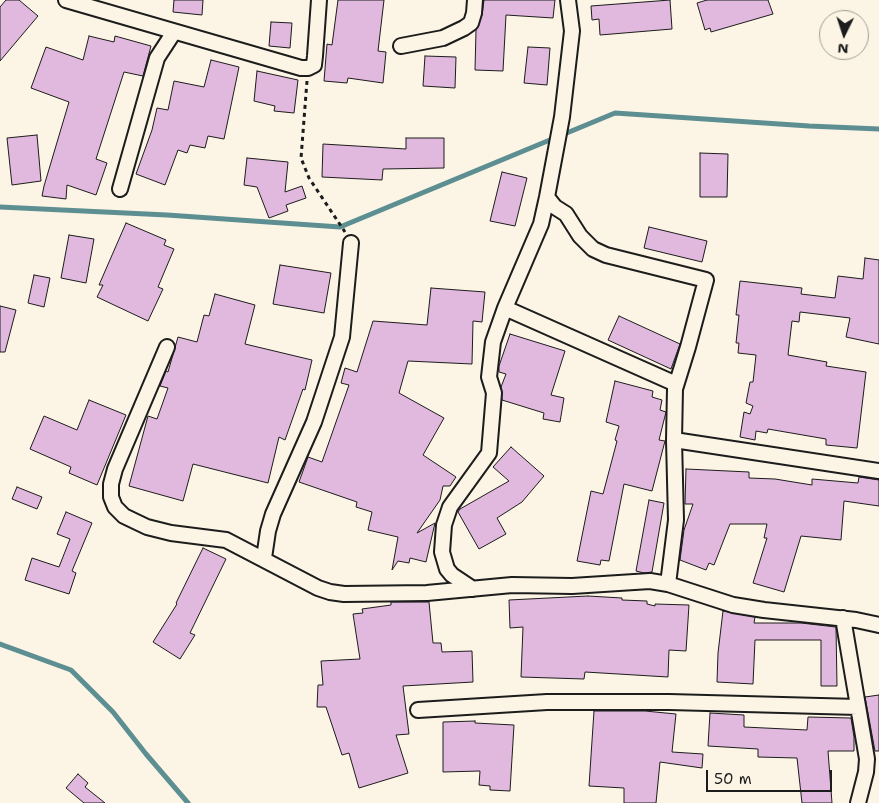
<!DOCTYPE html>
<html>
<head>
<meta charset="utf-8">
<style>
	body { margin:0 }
	#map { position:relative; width:879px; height:803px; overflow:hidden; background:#fcf5e5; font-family:"Shantell Sans",sans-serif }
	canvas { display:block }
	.north { position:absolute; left:819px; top:10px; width:50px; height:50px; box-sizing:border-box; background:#fcf5e5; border:1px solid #a29e95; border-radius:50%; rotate:184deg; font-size:14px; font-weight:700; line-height:20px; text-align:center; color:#1c1c1c }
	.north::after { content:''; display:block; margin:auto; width:18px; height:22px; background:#1c1c1c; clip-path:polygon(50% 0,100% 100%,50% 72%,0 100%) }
	.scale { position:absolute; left:706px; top:770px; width:126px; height:22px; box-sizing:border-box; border:2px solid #1c1c1c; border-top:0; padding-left:6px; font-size:15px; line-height:18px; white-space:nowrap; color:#1c1c1c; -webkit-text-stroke:4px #fcf5e5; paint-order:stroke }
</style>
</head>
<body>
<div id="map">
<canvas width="879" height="803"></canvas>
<div class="north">N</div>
<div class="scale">50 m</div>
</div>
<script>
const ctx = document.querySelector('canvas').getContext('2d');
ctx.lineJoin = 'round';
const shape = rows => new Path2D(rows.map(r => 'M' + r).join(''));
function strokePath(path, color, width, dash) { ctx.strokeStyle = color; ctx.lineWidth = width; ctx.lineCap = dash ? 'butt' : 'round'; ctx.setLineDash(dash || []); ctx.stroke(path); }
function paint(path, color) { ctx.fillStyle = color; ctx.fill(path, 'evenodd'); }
strokePath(shape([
	[0,207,167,215,340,227,615,113,809,126,879,129],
	[0,644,71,670,113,712,146,754,188,803]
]), '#5d8f92', 5);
const building = shape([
	[6,0,19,0,38,16,0,61,0,7,6,0],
	[174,0,203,0,202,15,173,12,174,0],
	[338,0,384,0,378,51,386,52,383,83,348,78,347,83,324,81,327,44,332,45,338,0],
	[484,0,555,0,553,18,506,15,503,71,475,70,476,30,482,15,484,0],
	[670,0,672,29,600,35,599,19,592,20,591,6,670,0],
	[707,0,768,0,773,14,711,32,710,28,705,30,697,3,707,0],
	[271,22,292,23,290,48,269,46,271,22],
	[89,36,114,42,115,36,151,46,143,76,124,72,96,159,107,163,96,195,67,185,66,199,42,196,44,186,69,102,31,88,46,47,83,60,89,36],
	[528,47,550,48,547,85,524,83,528,47],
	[425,56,456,57,455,88,423,86,425,56],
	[211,60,239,67,224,139,208,136,205,148,190,145,187,153,178,150,165,185,136,174,152,130,157,108,168,110,174,81,204,87,211,60],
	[257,71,298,80,294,113,274,111,275,106,254,101,257,71],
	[37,135,41,181,12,185,7,138,37,135],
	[406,138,444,138,444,168,383,169,382,180,322,177,323,144,406,149,406,138],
	[700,153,728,154,727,197,700,197,700,153],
	[247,158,288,162,285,192,302,186,306,198,286,205,288,211,269,218,257,187,244,185,247,158],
	[502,172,527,178,515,226,490,221,502,172],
	[126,223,166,240,164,245,174,249,158,287,163,289,148,321,97,297,103,285,99,285,126,223],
	[649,227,707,241,702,262,644,248,649,227],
	[69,235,94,239,86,283,61,278,69,235],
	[865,258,879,260,879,344,846,337,850,318,800,312,799,322,792,321,788,355,827,362,826,366,866,372,857,448,826,445,826,439,768,429,767,433,756,431,755,440,740,437,744,412,750,414,753,406,746,403,750,382,753,382,756,355,738,353,739,343,736,343,739,315,736,315,740,281,802,288,801,294,835,298,838,276,863,279,865,258],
	[280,265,331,273,324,313,273,304,280,265],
	[34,275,50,278,44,307,28,303,34,275],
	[431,288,485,292,482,322,473,321,472,364,408,361,399,393,444,418,423,455,456,477,450,486,443,486,440,500,417,533,435,523,426,562,410,558,409,563,398,561,392,570,398,537,368,530,372,512,356,507,357,502,299,482,308,457,322,462,349,385,341,383,345,368,357,372,373,321,427,325,431,288],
	[215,294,255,305,245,344,312,360,305,390,303,389,285,440,279,437,268,483,193,464,183,501,129,486,148,416,157,419,168,388,160,386,166,371,168,372,178,337,197,342,204,315,209,316,215,294],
	[0,306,16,310,5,352,0,352,0,306],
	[619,316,680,344,671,369,608,340,619,316],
	[510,334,565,351,551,395,564,398,560,422,543,419,544,413,502,400,501,387,506,374,499,372,499,366,510,334],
	[615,381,653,391,652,397,662,400,660,410,666,412,659,440,665,441,652,491,624,484,609,561,601,560,600,565,577,561,591,491,603,494,617,441,615,440,619,426,606,422,615,381],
	[89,400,126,415,97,485,69,473,71,467,30,449,44,416,77,430,89,400],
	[511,447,544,476,522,502,497,518,506,534,479,549,458,512,460,509,509,481,493,467,511,447],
	[686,469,749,472,749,478,775,479,812,485,812,479,858,483,859,477,879,480,879,506,844,501,841,540,801,536,784,592,753,583,767,538,764,538,767,524,730,524,714,565,709,563,706,570,680,560,684,530,693,504,685,504,686,469],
	[17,487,42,497,37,509,12,499,17,487],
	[649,500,664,503,652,572,644,573,636,571,649,500],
	[66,512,92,523,72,571,76,573,69,594,25,580,32,558,59,567,70,539,57,534,66,512],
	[203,548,226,559,190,633,195,635,180,659,153,642,177,604,176,603,203,548],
	[588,596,622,598,622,600,647,601,647,604,655,606,655,604,689,605,686,651,669,650,668,677,585,672,584,679,521,677,523,627,510,628,509,600,588,596],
	[391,602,429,602,433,643,441,643,442,652,472,651,473,682,403,686,409,734,396,735,408,773,359,788,349,753,342,755,326,707,317,707,318,685,323,685,321,661,360,659,353,614,363,613,362,609,391,605,391,602],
	[723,611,755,617,754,623,801,623,836,627,837,686,821,686,821,640,755,640,753,684,717,682,718,653,723,611],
	[879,695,879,751,875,751,865,697,879,695],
	[594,711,645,711,676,714,672,752,703,754,702,768,660,762,656,803,624,803,624,788,589,786,594,711],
	[710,713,744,715,744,727,807,730,808,717,851,718,854,737,854,751,828,751,832,803,802,803,797,758,758,757,758,749,708,746,710,713],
	[475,721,475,723,514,725,510,791,490,790,490,786,479,785,480,771,443,772,443,722,475,721],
	[78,774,88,783,85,787,105,803,84,803,66,788,78,774]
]);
paint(building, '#e1b8de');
strokePath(building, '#1c1c1c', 1);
const street = shape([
	[66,0,301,68,308,68,314,65,315,56,319,0],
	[401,46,443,38,464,28,471,23,474,13,475,0],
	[120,189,157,58,174,32],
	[547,197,555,207,566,214,580,236,593,249,606,255,706,280,688,347,675,389,674,440,676,520,668,584],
	[505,308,676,384],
	[167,347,115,469,111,484,111,497,115,507,124,516,147,527,171,533,226,540,318,588,330,592,344,594,427,593,512,585,572,586,650,581,668,584,733,605,764,610,856,620,879,625],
	[674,440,879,471],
	[264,558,268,531,273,514,314,422,342,337,351,243],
	[473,589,452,575,447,569,442,552,444,525,450,507,489,453,494,393,489,377,493,342,505,308,541,224,547,197,562,117,572,31,568,0],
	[843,618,867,759,866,772,858,803],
	[418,710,547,702,669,702,858,707]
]);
strokePath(street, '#1c1c1c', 18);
strokePath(shape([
	[307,81,301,158,309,178,345,232]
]), '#1c1c1c', 3, [4, 4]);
strokePath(street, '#fcf5e5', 14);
</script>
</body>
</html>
